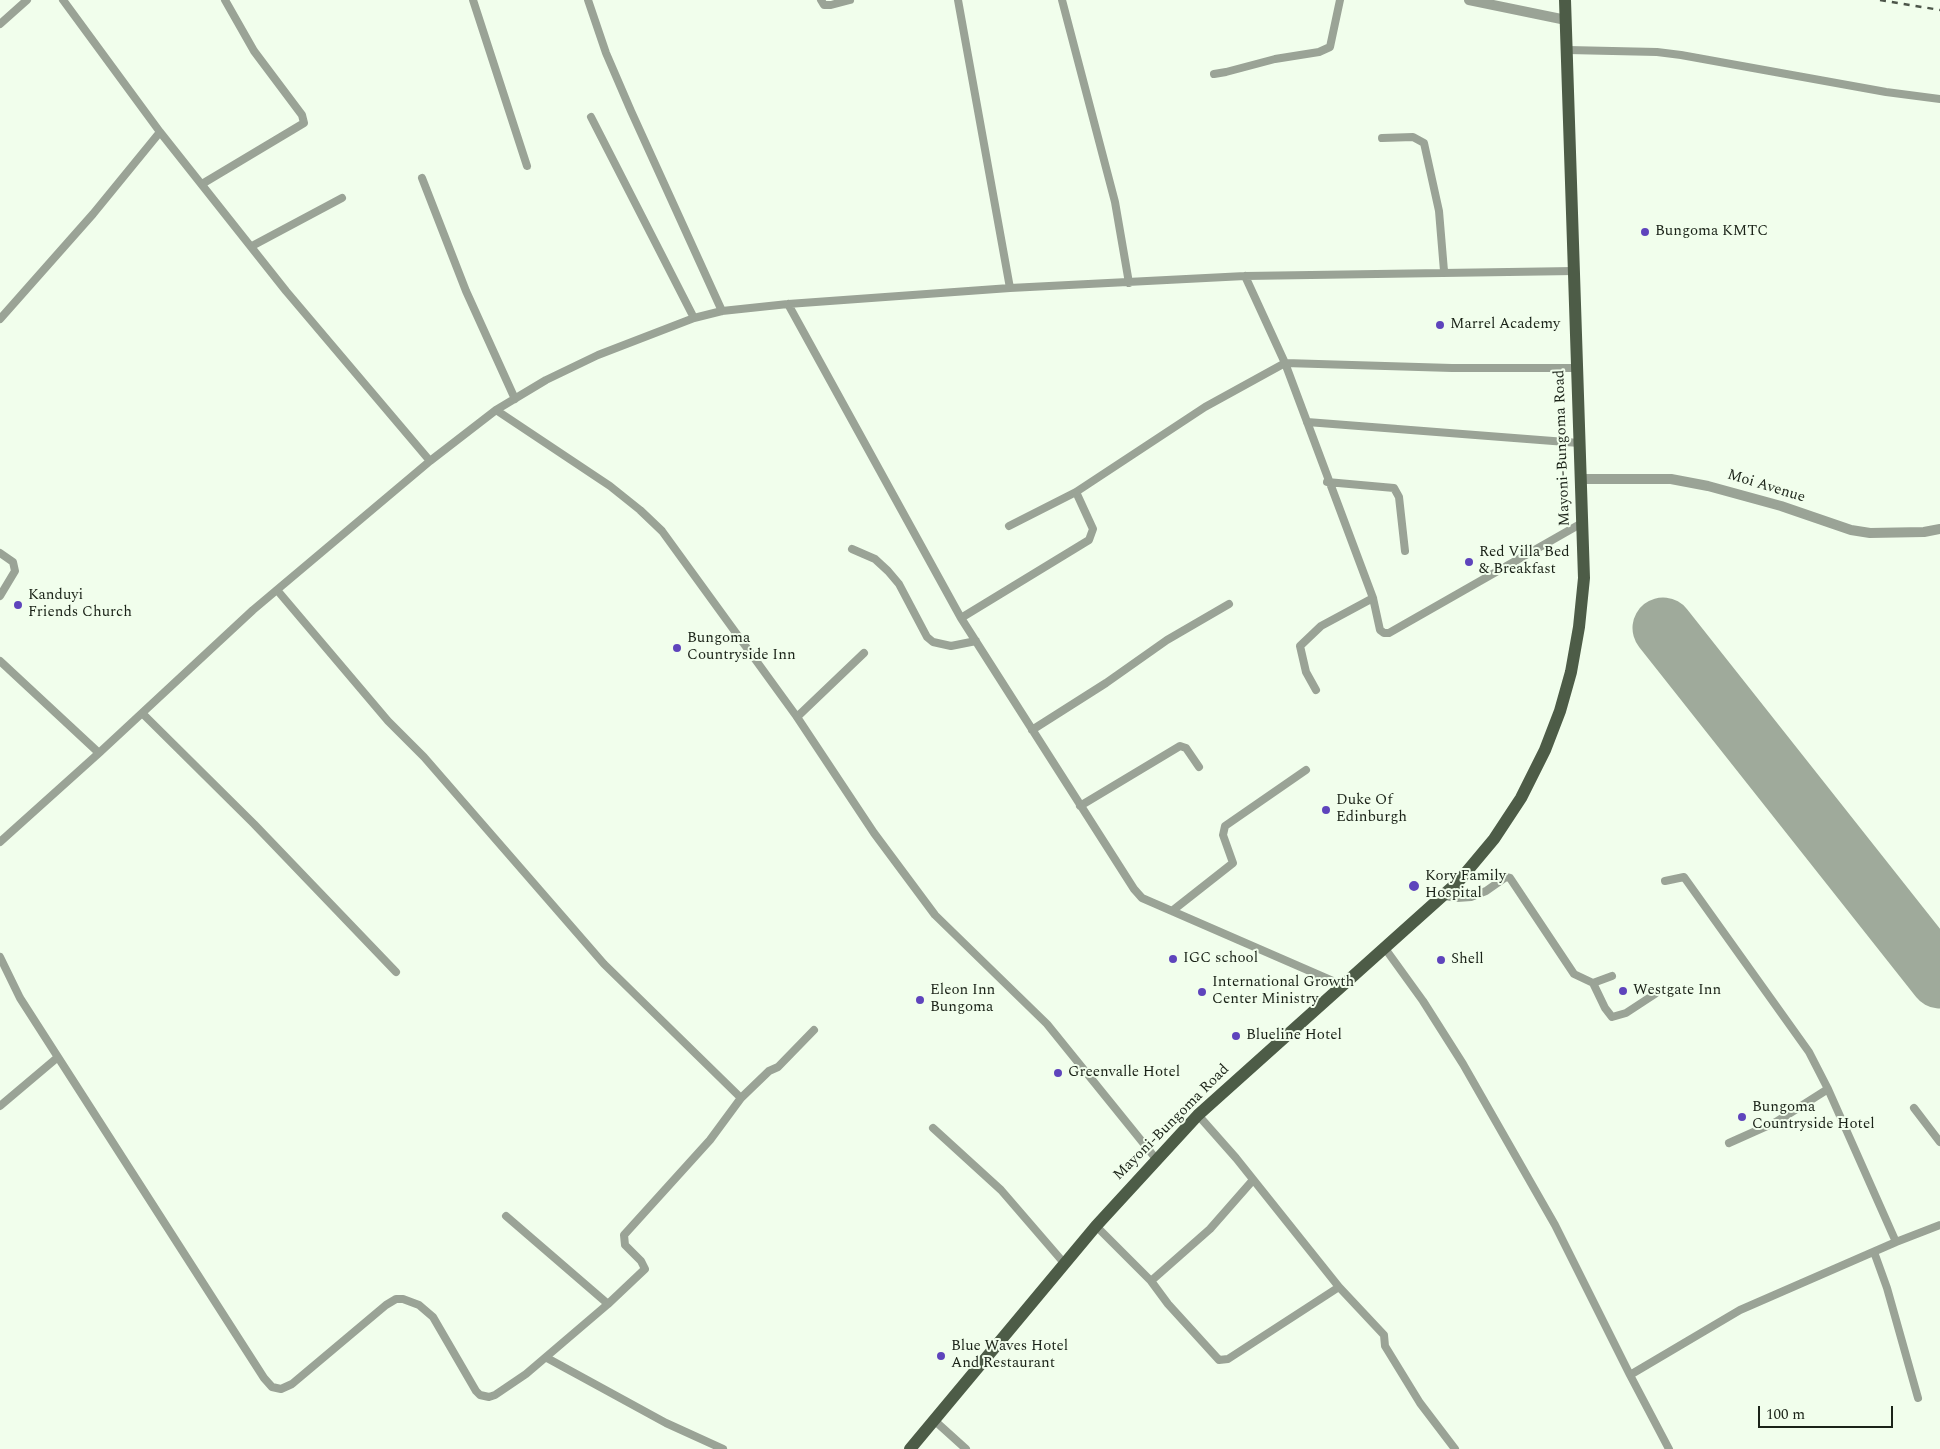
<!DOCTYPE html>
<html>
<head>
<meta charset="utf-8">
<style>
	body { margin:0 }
	#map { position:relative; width:1940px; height:1449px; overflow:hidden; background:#f1feec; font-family:Spectral,serif }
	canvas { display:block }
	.scale { position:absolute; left:1758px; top:1406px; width:135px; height:22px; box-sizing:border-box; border:2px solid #1b2318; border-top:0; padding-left:6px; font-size:15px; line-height:18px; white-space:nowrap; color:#1b2318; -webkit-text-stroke:4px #f1feec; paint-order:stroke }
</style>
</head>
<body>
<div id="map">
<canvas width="1940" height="1449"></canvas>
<div class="scale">100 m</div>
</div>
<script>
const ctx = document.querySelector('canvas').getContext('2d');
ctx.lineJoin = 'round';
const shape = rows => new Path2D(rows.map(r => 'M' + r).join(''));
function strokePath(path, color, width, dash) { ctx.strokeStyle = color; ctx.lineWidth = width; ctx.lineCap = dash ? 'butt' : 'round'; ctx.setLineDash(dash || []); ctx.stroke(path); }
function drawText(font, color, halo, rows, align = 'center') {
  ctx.font = font + ' Spectral,serif'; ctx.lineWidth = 4; ctx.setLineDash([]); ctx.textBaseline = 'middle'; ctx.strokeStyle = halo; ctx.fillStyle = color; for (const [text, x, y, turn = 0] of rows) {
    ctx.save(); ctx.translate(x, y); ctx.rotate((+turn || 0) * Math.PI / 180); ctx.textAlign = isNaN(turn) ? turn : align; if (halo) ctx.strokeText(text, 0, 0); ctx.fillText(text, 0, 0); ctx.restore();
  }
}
strokePath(shape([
	[1663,628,1940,978]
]), '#9faa9b', 61);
strokePath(shape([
	[63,0,160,132,286,291,430,461],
	[473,0,527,166],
	[588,0,606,53,631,111,722,311],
	[821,0,824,5,831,5,850,0],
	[958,0,1010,288],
	[1062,0,1115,202,1129,283],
	[0,24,27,0],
	[1568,50,1657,52,1681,55,1886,92,1940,99],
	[1214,74,1226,72,1275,59,1319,52,1330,47,1340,0],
	[591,117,694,318],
	[1382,138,1413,137,1424,143,1439,211,1444,271],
	[422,178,466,291,515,399],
	[202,184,304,123,302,115,254,51,225,0],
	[252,246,342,198],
	[1245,276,1285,363,1373,598,1380,630,1384,633,1389,633,1582,523],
	[788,304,961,618,1134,889,1142,898,1342,985],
	[0,319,93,214,160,132],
	[496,410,610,486,640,510,662,531,797,717,874,833,935,915,1047,1024,1157,1160],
	[1307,422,1579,443],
	[1327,482,1394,488,1399,497,1405,551],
	[1009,526,1076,492,1205,407,1285,363,1452,368,1577,368],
	[852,549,875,559,888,571,899,584,927,637,933,642,951,646,976,641],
	[0,553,13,562,15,571,0,596],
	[277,590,388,721,424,757,604,964,741,1098],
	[961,618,1089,540,1093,529,1076,492],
	[0,661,99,753],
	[1316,690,1306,672,1300,646,1321,626,1373,598],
	[142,713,254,824,396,972],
	[797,717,864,653],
	[1032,730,1106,683,1167,640,1229,604],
	[1080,806,1180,746,1186,748,1199,767],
	[0,842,99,753,253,610,430,461,496,410,546,380,598,355,694,318,722,311,788,304,1010,288,1245,276,1574,271],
	[1665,881,1684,877,1809,1052,1828,1089],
	[1445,896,1457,898,1471,897,1486,891,1506,877,1510,878,1574,974,1593,983,1612,976],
	[1172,911,1233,863,1223,835,1225,826,1306,770],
	[1384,947,1423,1001,1463,1064,1555,1225,1630,1375,1740,1310,1896,1242,1940,1225],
	[0,957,20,998,264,1378,272,1387,281,1389,292,1384,386,1305,396,1299,403,1299,419,1305,433,1317,476,1391,480,1395,489,1397,495,1395,526,1374,608,1304],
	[1593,983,1605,1008,1612,1017,1626,1013,1655,994],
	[0,1106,58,1057],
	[1914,1108,1940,1142],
	[1198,1115,1236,1158,1339,1287],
	[933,1128,1001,1190,1064,1263],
	[1729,1143,1776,1122,1828,1089,1896,1242],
	[506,1216,608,1304,645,1269,641,1261,625,1245,624,1235,710,1140,741,1098,769,1071,778,1067,814,1030],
	[1096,1226,1151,1281,1168,1304,1219,1360,1228,1359,1339,1287,1384,1335,1385,1346,1420,1403,1455,1449],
	[1874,1252,1887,1288,1918,1398],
	[1151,1281,1210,1229,1253,1180],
	[547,1358,666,1423,723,1449],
	[1630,1375,1669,1449],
	[935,1421,966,1449]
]), '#9aa396', 8);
strokePath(shape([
	[1469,0,1566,20],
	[1582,479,1671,479,1708,486,1781,506,1851,530,1870,533,1924,532,1940,529]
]), '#9aa396', 10);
strokePath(shape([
	[910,1449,1096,1226,1198,1115,1458,882,1494,839,1521,798,1545,750,1560,711,1571,672,1579,627,1584,578,1565,0]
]), '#4d5c47', 12);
strokePath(shape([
	[1880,0,1940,10]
]), '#4d564a', 2.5, [6, 6]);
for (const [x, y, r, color] of [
	[1645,232,5,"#5e44bc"],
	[1440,325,5,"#5e44bc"],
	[1469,562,5,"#5e44bc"],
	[18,605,5,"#5e44bc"],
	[677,648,5,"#5e44bc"],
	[1326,810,5,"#5e44bc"],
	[1414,886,6,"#5e44bc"],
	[1173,959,5,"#5e44bc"],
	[1441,960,5,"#5e44bc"],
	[1623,991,5,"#5e44bc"],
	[1202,992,5,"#5e44bc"],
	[920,1000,5,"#5e44bc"],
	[1236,1036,5,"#5e44bc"],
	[1058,1073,5,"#5e44bc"],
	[1742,1117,5,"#5e44bc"],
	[941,1356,5,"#5e44bc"]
]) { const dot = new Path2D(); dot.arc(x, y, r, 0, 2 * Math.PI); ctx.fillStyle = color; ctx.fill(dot); strokePath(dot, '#f1feec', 2); }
drawText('15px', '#1b2318', '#f1feec', [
	["Bungoma KMTC",1655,232],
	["Marrel Academy",1450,325],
	["Red Villa Bed",1479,553],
	["& Breakfast",1479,570],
	["Kanduyi",28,596],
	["Friends Church",28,613],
	["Bungoma",687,639],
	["Countryside Inn",687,656],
	["Duke Of",1336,801],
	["Edinburgh",1336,818],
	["Kory Family",1425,877],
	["Hospital",1425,894],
	["IGC school",1183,959],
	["Shell",1451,960],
	["International Growth",1212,983],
	["Center Ministry",1212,1000],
	["Eleon Inn",930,991],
	["Bungoma",930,1008],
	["Westgate Inn",1633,991],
	["Blueline Hotel",1246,1036],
	["Greenvalle Hotel",1068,1073],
	["Bungoma",1752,1108],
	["Countryside Hotel",1752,1125],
	["Blue Waves Hotel",951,1347],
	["And Restaurant",951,1364]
], 'left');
drawText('15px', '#1b2318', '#f1feec', [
	["Mayoni-Bungoma Road",1563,448,-92],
	["Moi Avenue",1766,487,17],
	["Mayoni-Bungoma Road",1172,1123,-45]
]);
</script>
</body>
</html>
